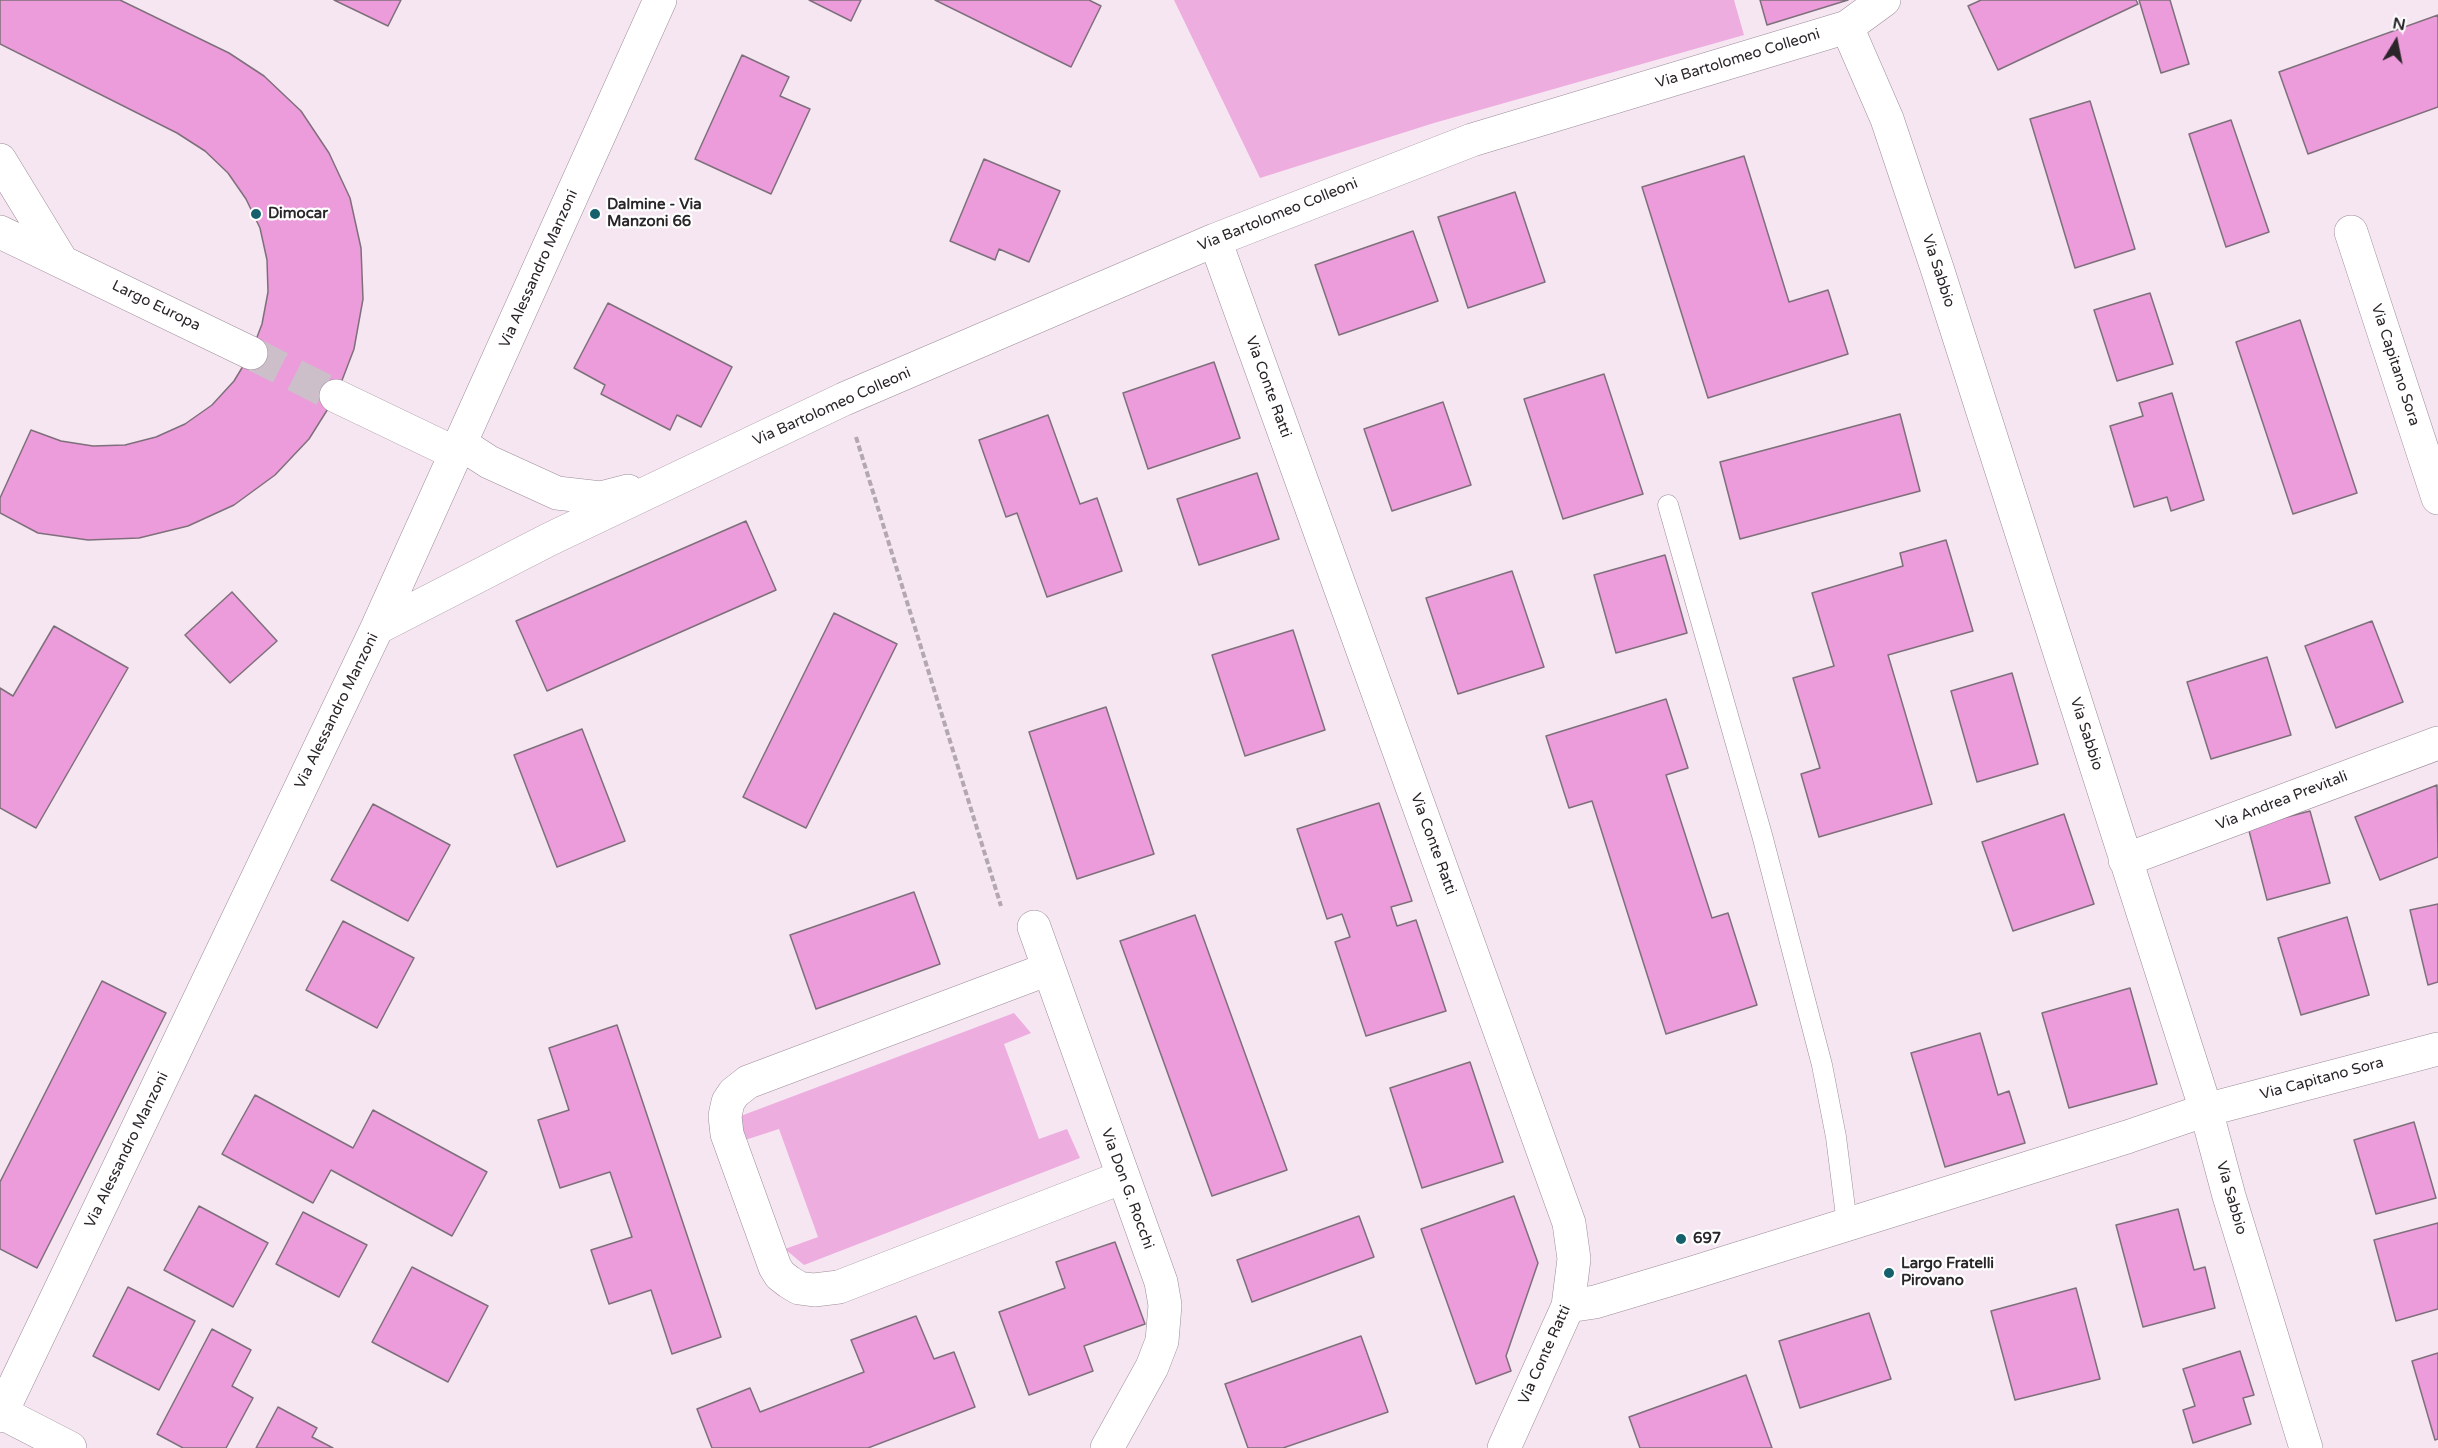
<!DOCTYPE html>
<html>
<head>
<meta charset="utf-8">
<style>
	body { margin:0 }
	#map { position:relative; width:2438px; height:1448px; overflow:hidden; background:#f6e6f2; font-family:"Varela Round",sans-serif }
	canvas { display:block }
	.north { position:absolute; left:2366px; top:12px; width:60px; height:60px; -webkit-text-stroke:4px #fff; paint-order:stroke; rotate:10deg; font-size:16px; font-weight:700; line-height:24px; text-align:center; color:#2a2529 }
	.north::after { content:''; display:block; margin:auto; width:21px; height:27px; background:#2a2529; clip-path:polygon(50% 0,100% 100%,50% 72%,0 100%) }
</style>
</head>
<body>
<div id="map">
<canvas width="2438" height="1448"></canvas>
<div class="north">N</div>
</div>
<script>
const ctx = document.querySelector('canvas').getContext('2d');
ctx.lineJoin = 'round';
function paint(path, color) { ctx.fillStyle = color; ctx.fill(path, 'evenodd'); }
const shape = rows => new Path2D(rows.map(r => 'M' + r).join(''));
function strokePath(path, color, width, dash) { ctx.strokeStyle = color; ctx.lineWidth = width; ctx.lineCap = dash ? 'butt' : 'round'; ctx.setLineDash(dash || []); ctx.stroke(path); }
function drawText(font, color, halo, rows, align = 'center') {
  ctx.font = font + ' "Varela Round",sans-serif'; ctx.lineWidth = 4.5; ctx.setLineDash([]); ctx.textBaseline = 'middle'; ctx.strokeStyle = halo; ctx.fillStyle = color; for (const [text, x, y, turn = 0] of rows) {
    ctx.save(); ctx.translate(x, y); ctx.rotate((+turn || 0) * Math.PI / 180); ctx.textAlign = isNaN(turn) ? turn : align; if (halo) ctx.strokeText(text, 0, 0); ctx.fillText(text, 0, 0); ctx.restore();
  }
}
paint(shape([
	[1174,0,1734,0,1744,35,1434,123,1260,178],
	[1014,1013,1031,1033,1004,1044,1039,1139,1067,1129,1080,1158,804,1265,785,1249,818,1237,779,1129,745,1140,738,1117]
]), '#edaddf');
const building = shape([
	[0,0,120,0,229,53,264,76,301,111,329,153,350,198,361,248,363,299,354,349,336,396,309,439,275,475,234,505,188,526,139,538,88,540,38,533,0,513,0,498,31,430,61,441,93,446,125,445,156,437,185,424,212,405,234,381,251,353,262,324,268,292,267,260,260,228,246,199,228,173,205,151,177,133,0,44,0,0],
	[334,0,401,0,388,26,334,0],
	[809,0,861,0,851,21,809,0],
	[935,0,1089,0,1101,6,1071,67,935,0],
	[1760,0,1848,0,1767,25,1760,0],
	[1981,0,2136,0,2138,4,1998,70,1968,6,1981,0],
	[2139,0,2170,0,2189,64,2161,73,2139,0],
	[2438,15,2438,107,2308,154,2279,72,2438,15],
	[742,55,789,77,780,96,810,109,771,194,695,159,742,55],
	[2090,101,2135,249,2075,268,2030,119,2090,101],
	[2231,120,2269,232,2226,247,2189,134,2231,120],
	[1744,156,1789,302,1828,290,1848,354,1708,398,1642,187,1744,156],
	[984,159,1060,191,1029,262,999,249,995,260,950,241,984,159],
	[1515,192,1545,282,1468,308,1438,217,1515,192],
	[1413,231,1438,301,1339,335,1315,265,1413,231],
	[2150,293,2173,364,2117,381,2094,310,2150,293],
	[608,303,732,367,701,427,677,415,670,430,601,394,605,385,574,368,608,303],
	[2300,320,2357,493,2293,514,2236,342,2300,320],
	[1214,362,1240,438,1148,469,1123,393,1214,362],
	[1604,374,1643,494,1563,519,1524,399,1604,374],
	[2172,393,2204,500,2171,511,2167,497,2134,507,2110,426,2143,416,2139,403,2172,393],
	[1443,402,1471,485,1392,511,1364,429,1443,402],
	[1900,414,1920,491,1740,539,1720,462,1900,414],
	[1048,415,1080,504,1097,498,1122,571,1047,597,1017,513,1006,517,979,440,1048,415],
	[1257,473,1279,539,1199,565,1177,499,1257,473],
	[746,521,776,590,547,691,516,621,746,521],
	[1946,540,1973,631,1888,655,1932,804,1819,837,1801,774,1820,768,1793,678,1834,666,1812,593,1903,566,1900,553,1946,540],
	[1665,555,1687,633,1616,653,1594,575,1665,555],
	[1512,571,1544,667,1458,694,1426,598,1512,571],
	[232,592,277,641,230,683,185,635,232,592],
	[834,613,897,644,806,828,743,797,834,613],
	[2372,621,2403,702,2336,728,2305,646,2372,621],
	[54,626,128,668,36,828,0,808,0,688,13,696,54,626],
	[1293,630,1325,730,1245,756,1212,655,1293,630],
	[2267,657,2291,735,2211,759,2187,682,2267,657],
	[2012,673,2038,764,1977,782,1951,691,2012,673],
	[1666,699,1688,768,1666,775,1712,918,1728,913,1757,1005,1666,1034,1592,801,1569,808,1546,736,1666,699],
	[1106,707,1154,854,1077,879,1029,732,1106,707],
	[582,729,625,841,557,867,514,755,582,729],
	[2437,785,2438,857,2380,880,2355,817,2437,785],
	[1379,803,1412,901,1391,907,1397,926,1416,920,1446,1011,1366,1036,1335,942,1350,937,1342,914,1327,919,1297,829,1379,803],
	[373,804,450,845,408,921,331,880,373,804],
	[2310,811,2330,883,2267,900,2248,827,2310,811],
	[2064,814,2094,904,2013,931,1982,842,2064,814],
	[914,892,940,964,816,1009,790,935,914,892],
	[2438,904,2438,982,2428,985,2410,910,2438,904],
	[1195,915,1287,1170,1212,1196,1120,941,1195,915],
	[2347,917,2369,995,2301,1015,2278,938,2347,917],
	[343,921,414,958,377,1028,306,990,343,921],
	[102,981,166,1013,37,1268,0,1249,0,1182,102,981],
	[2130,988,2157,1084,2069,1108,2042,1013,2130,988],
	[617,1025,721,1337,672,1354,651,1290,609,1304,591,1250,632,1237,610,1172,560,1188,538,1120,569,1110,549,1048,617,1025],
	[1980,1033,1998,1095,2009,1091,2025,1143,1945,1167,1911,1053,1980,1033],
	[1470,1062,1503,1162,1422,1188,1390,1088,1470,1062],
	[255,1095,353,1148,373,1110,487,1172,452,1236,331,1170,313,1203,222,1154,255,1095],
	[2414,1122,2436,1198,2376,1214,2354,1140,2414,1122],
	[1514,1196,1538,1263,1506,1356,1511,1371,1476,1384,1421,1229,1514,1196],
	[199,1206,268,1243,233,1307,164,1270,199,1206],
	[2178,1209,2194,1270,2205,1267,2215,1308,2143,1327,2116,1225,2178,1209],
	[303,1212,367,1245,339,1297,276,1264,303,1212],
	[1359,1216,1374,1257,1252,1302,1237,1260,1359,1216],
	[2438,1223,2438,1309,2396,1321,2374,1240,2438,1223],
	[1115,1242,1145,1324,1084,1346,1093,1371,1029,1395,999,1312,1065,1288,1056,1262,1115,1242],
	[412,1267,488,1306,448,1382,372,1342,412,1267],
	[128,1287,195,1321,159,1390,93,1356,128,1287],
	[2076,1288,2100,1379,2015,1400,1991,1311,2076,1288],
	[1869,1313,1891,1379,1800,1408,1779,1341,1869,1313],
	[916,1316,934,1359,954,1352,975,1407,868,1448,712,1448,697,1409,750,1388,760,1412,864,1372,851,1340,916,1316],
	[212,1329,251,1350,232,1386,253,1398,226,1448,183,1448,157,1434,212,1329],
	[1361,1336,1388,1412,1283,1448,1248,1448,1225,1384,1361,1336],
	[2240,1351,2254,1395,2243,1398,2251,1424,2193,1443,2183,1410,2195,1406,2183,1369,2240,1351],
	[2438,1353,2438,1439,2435,1440,2412,1361,2438,1353],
	[1746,1375,1772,1448,1640,1448,1629,1417,1746,1375],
	[278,1407,317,1428,312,1437,333,1448,256,1448,278,1407]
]);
paint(building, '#ec9bdb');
strokePath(building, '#7e707a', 1.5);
strokePath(shape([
	[251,353,336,396]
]), '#cdbfca', 33, [33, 16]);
const service = shape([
	[1668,505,1762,835,1822,1065,1836,1137,1847,1224]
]);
const minor = shape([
	[1847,27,1887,119,1937,268,2206,1110,2229,1196,2306,1448],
	[0,160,61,260],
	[0,232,251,353],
	[2351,232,2438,498],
	[1215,240,1569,1223,1574,1259,1568,1306,1504,1448],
	[336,396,457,454],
	[463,441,469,449,489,462,557,493,601,498,628,491],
	[377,628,550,539,844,399,1215,240,1472,140,1847,27,1884,0],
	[2125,860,2438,743],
	[1034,927,1161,1282,1165,1305,1162,1341,1152,1367,1107,1448],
	[1048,969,748,1082,734,1093,728,1102,725,1116,727,1134,775,1267,780,1275,789,1282,799,1288,814,1290,839,1287,1123,1177],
	[1568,1306,1595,1302,1692,1273,2127,1137,2206,1110,2438,1049],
	[0,1412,70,1448],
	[0,1416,377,628,660,0]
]);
strokePath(service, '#9c8d98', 21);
strokePath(minor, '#9c8d98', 34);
strokePath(shape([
	[856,437,1001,906]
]), '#b3a7b0', 4, [6, 3]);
strokePath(service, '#fff', 20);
strokePath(minor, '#fff', 33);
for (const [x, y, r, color] of [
	[256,214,6,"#16606e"],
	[595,214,6,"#16606e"],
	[1681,1239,6,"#16606e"],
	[1889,1273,6,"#16606e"]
]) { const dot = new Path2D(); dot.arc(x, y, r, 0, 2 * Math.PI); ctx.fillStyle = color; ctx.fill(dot); strokePath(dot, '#fff', 2); }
drawText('15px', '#2a2529', '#fff', [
	["Via Bartolomeo Colleoni",1738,59,-17],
	["Via Bartolomeo Colleoni",1278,215,-22],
	["Via Alessandro Manzoni",539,269,-66],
	["Via Sabbio",1938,271,72],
	["Largo Europa",156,306,26],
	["Via Capitano Sora",2395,365,72],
	["Via Conte Ratti",1268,387,70],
	["Via Bartolomeo Colleoni",832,407,-24],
	["Via Alessandro Manzoni",337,711,-64],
	["Via Sabbio",2086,734,72],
	["Via Andrea Previtali",2282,801,-21],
	["Via Conte Ratti",1433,844,70],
	["Via Capitano Sora",2322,1079,-15],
	["Via Alessandro Manzoni",127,1150,-64],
	["Via Don G. Rocchi",1127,1189,70],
	["Via Sabbio",2231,1198,74],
	["Via Conte Ratti",1545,1355,-66]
]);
drawText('bold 15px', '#2a2529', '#fff', [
	["Dalmine - Via",607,205],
	["Manzoni 66",607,222],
	["Dimocar",268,214],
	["697",1693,1239],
	["Largo Fratelli",1901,1264],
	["Pirovano",1901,1281]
], 'left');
</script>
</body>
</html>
